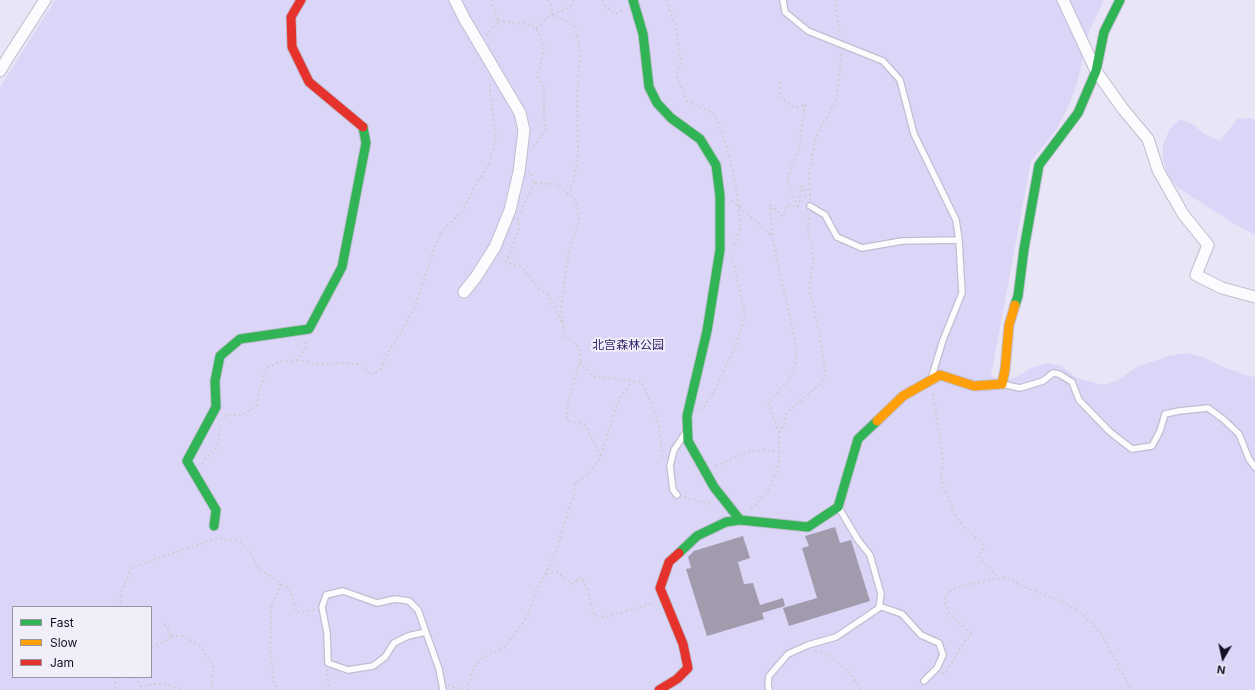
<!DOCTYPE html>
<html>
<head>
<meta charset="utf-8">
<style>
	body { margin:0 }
	#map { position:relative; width:1255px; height:690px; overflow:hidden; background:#e8e5f7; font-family:Inter,sans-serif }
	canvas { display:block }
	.legend { position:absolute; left:12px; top:606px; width:140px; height:72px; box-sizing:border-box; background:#efeef9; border:1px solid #9795a3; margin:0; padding:5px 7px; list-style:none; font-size:12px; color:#130f22 }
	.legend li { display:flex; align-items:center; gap:8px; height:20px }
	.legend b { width:20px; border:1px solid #9795a3 }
	.north { position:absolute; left:1203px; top:638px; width:40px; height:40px; -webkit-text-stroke:3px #efeef9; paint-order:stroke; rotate:189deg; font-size:11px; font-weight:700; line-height:16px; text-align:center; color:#130f22 }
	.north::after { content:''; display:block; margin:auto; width:14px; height:18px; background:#130f22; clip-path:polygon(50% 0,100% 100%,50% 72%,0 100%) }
</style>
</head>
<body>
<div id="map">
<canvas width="1255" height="690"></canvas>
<ul class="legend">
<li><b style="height:5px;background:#30b455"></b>Fast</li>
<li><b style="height:5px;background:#ff9f0a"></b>Slow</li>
<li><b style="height:5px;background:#e5322d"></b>Jam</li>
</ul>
<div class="north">N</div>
</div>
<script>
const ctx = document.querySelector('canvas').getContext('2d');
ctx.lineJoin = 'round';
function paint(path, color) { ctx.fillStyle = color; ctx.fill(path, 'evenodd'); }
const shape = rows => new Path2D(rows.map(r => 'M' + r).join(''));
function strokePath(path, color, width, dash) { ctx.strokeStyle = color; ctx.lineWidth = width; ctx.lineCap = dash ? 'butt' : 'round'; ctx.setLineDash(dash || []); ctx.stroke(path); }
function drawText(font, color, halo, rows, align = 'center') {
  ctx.font = font + ' Inter,"Noto Sans SC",sans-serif'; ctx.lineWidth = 4; ctx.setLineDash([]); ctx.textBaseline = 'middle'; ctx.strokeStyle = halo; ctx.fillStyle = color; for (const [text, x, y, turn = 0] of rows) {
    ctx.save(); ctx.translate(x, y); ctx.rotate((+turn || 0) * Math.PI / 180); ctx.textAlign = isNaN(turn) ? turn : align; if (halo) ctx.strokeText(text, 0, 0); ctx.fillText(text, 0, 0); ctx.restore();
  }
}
paint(shape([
	[55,0,1104,0,1088,34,1078,80,1069,105,1056,130,1031,161,991,376,1004,381,1017,377,1030,368,1047,363,1061,366,1077,378,1104,385,1118,380,1137,367,1168,356,1186,353,1203,357,1226,368,1252,377,1255,376,1255,690,0,690,0,87],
	[13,607,151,607,151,677,13,677],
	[1250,118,1255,120,1255,235,1236,225,1177,187,1168,175,1163,160,1163,145,1169,130,1180,119,1192,124,1205,134,1220,141,1237,119]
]), '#dbd6f8');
paint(shape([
	[835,527,840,543,851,540,870,601,789,626,783,608,817,598,802,548,809,546,805,536],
	[743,536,750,558,738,562,744,584,753,583,760,605,783,598,785,606,762,613,764,619,707,636,686,569,691,568,688,557,694,551]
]), '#a29bad');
const lane = shape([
	[783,0,785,12,808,31,883,61,900,80,914,134,956,220,959,240,962,293,943,340,932,376],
	[810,206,825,215,837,237,862,248,902,241,959,240],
	[1002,384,1020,388,1043,381,1053,373,1059,374,1072,382,1079,400,1110,432,1132,449,1152,446,1160,431,1165,414,1179,411,1208,408,1223,419,1239,434,1249,459,1255,467],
	[677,495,673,490,670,466,674,450,684,435],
	[879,606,902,614,921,635,939,643,943,655,937,668,924,681],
	[426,632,408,636,394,643,385,657,373,666,348,670,328,663,327,633,322,607,326,595,343,591,377,603,395,599,409,601,418,610,439,669,443,690],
	[769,690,768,684,769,676,788,654,808,645,836,637,879,608,881,594,870,555,858,540,839,508]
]);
const street = shape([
	[455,0,464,18,520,113,524,130,519,172,510,210,495,247,476,277,464,292],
	[1063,0,1096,71,1123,109,1148,139,1158,170,1183,214,1208,245,1196,275,1222,288,1255,297],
	[0,71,7,59,45,0]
]);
const fast = shape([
	[633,0,643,34,649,87,657,103,671,118,700,139,716,165,720,196,720,250,707,331,687,416,688,441,714,487,740,520],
	[1015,305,1018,296,1024,249,1039,165,1078,113,1096,71,1104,32,1120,0],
	[214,526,216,510,187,461,216,407,215,381,220,356,240,339,309,329,342,267,366,143,363,127],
	[679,553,697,536,726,522,740,520,808,527,838,507,858,439,877,421]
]);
const slow = shape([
	[877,421,903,396,940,375,974,386,1002,384,1005,370,1009,325,1015,305]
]);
const jam = shape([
	[301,0,291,17,292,47,309,82,363,127],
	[659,690,677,679,688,668,683,644,660,588,669,562,679,553]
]);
strokePath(lane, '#c0bdcf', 8);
strokePath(street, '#c0bdcf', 13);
strokePath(fast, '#c0bdcf', 11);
strokePath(slow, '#c0bdcf', 11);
strokePath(jam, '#c0bdcf', 11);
strokePath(shape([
	[603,0,606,7,615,14,624,9],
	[666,0,675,25,681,61,676,75,687,101,713,113,722,131,734,176,739,206,740,229,733,249],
	[835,0,840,36],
	[552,14,574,26,578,38,580,58,577,94,578,153,575,174,569,195],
	[552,14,569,8,573,0],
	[498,21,527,24,536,28,544,48,537,77,544,87,544,123,546,129,533,148],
	[536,28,552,14,551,5,548,0],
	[486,36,498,21,491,0],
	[780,82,779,95,787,102,796,108,805,104,799,148,792,164,787,180,797,206],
	[810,200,809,174,815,140,822,125,836,101,840,73,841,52],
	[731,201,739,206,772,236,770,205,783,216,787,205,798,207,802,186,807,199],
	[521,212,534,183],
	[518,218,519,230,506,262,522,267,539,289,548,295,562,322],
	[297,360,317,364,346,363,363,365,370,375,381,369,388,352,400,334,414,309,432,254,442,231,462,212,474,188,489,164,496,138,490,93,490,83],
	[580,362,592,376,641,382,646,391,659,425,662,455,665,459],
	[933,393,943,459,941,481,957,518,968,531,982,543,984,547,978,556,999,578],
	[701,411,714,392,736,345,745,314,732,257],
	[225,417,226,415,242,415,257,405,260,388,267,368,279,362,297,360,306,347,305,341],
	[779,433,785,423,786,413,820,384,826,374,817,321,809,289,814,258,808,230,809,214],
	[601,455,619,399,632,381],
	[202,464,206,457,214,452,218,444,220,427],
	[716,466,751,451,767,450,779,452],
	[684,497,713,505],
	[751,509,767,493,779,465,779,433,768,403,789,380,796,362,795,340,772,236],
	[215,538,238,541,248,549,259,569,274,578,281,585,271,606,271,630,270,646,274,684,280,690],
	[546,574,557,572,572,584,582,577,587,589,594,615,603,617,623,612,654,603],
	[281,585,289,587,297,612,315,610],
	[120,607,121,593,131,568,214,539],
	[171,636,183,636,199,646,213,664,212,690],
	[151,647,166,641,171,636,168,628,163,623],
	[815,651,830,656,851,674,861,690],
	[327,669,329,690],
	[942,674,948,670,961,646,971,634,949,613,945,604,945,596,952,590,961,586,1006,577,1026,588,1062,601,1081,613,1101,633,1131,690],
	[115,677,115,687,117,690],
	[135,677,141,687,152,684,162,684,175,687,181,690],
	[448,685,464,690],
	[467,690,474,667,482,658,505,647,527,617,536,591,548,569,557,549,570,505,574,497,575,483,588,475,601,456,585,425,567,420,568,403,580,362,579,347,565,336,561,306,569,251,579,220,576,201,557,184,534,183,531,173,528,173]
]), '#ceccd2', 2, [2, 3]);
strokePath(lane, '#fcfbfe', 5.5);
strokePath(street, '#fcfbfe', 11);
strokePath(fast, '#30b455', 9);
strokePath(slow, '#ff9f0a', 9);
strokePath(jam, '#e5322d', 9);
drawText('12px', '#341e66', '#efeef9', [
	["北宫森林公园",628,345]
]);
</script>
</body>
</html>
